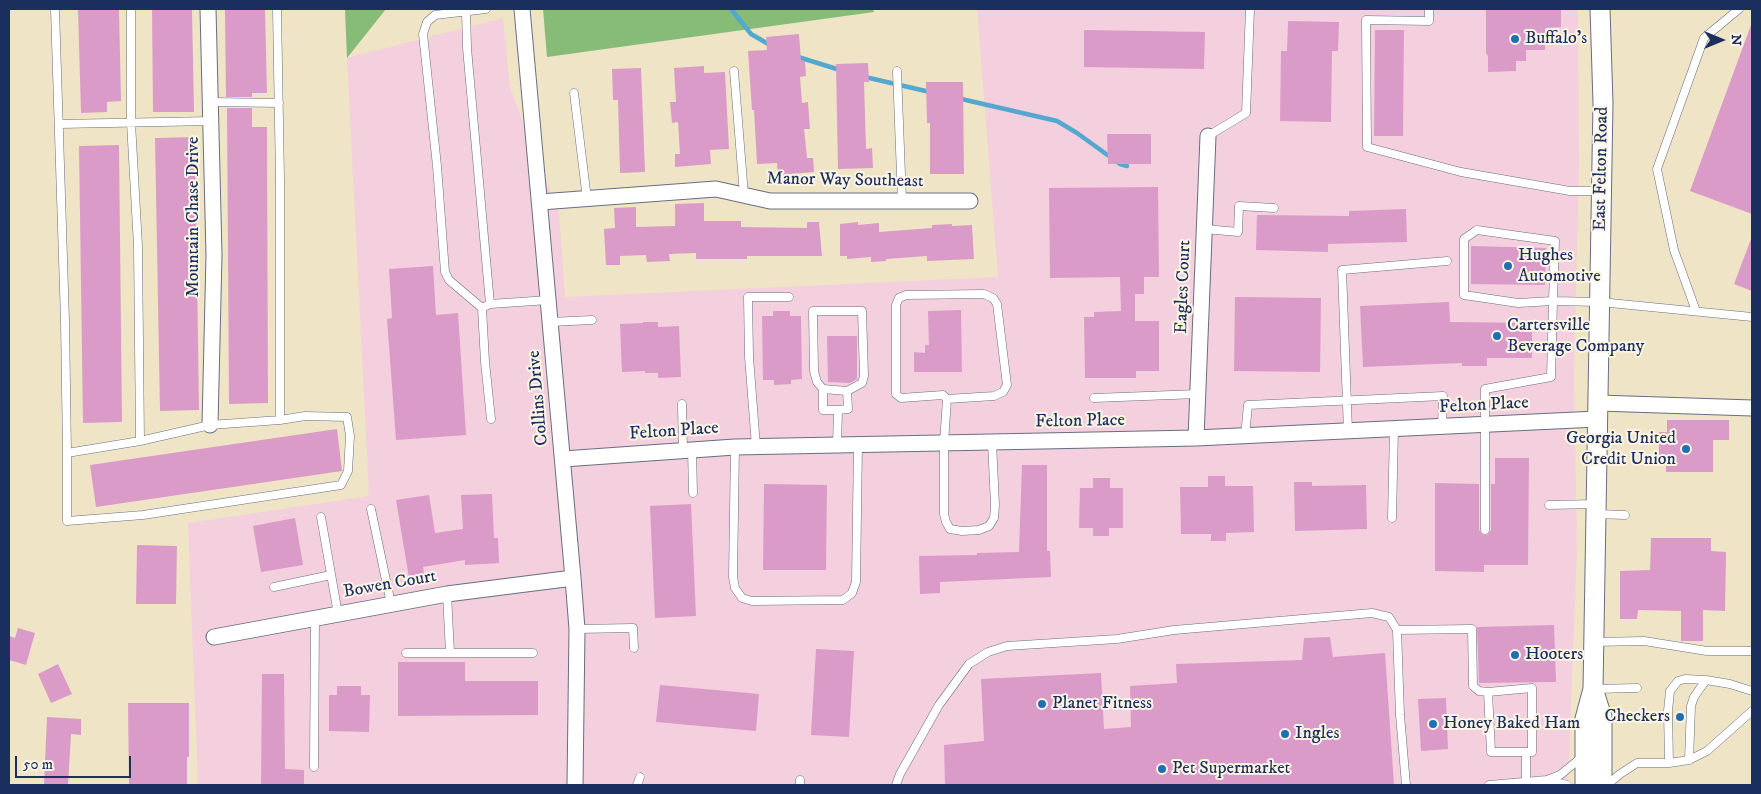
<!DOCTYPE html>
<html>
<head>
<meta charset="utf-8">
<style>
	body { margin:0 }
	#map { position:relative; width:1761px; height:794px; overflow:hidden; background:#f0e4c6; font-family:"IM FELL DW Pica",serif }
	canvas { display:block }
	.frame { position:absolute; inset:0; border:10px solid #1b2f5e; pointer-events:none }
	.north { position:absolute; left:1696px; top:15px; width:50px; height:50px; -webkit-text-stroke:4px #fcf5e5; paint-order:stroke; rotate:90deg; font-size:14px; font-weight:700; line-height:20px; text-align:center; color:#1b2f5e }
	.north::after { content:''; display:block; margin:auto; width:18px; height:22px; background:#1b2f5e; clip-path:polygon(50% 0,100% 100%,50% 72%,0 100%) }
	.scale { position:absolute; left:15px; top:756px; width:116px; height:22px; box-sizing:border-box; border:2px solid #1b2f5e; border-top:0; padding-left:6px; font-size:15px; line-height:18px; white-space:nowrap; color:#1b2f5e; -webkit-text-stroke:4px #fcf5e5; paint-order:stroke }
</style>
</head>
<body>
<div id="map">
<canvas width="1761" height="794"></canvas>
<div class="frame"></div>
<div class="north">N</div>
<div class="scale">50 m</div>
</div>
<script>
const ctx = document.querySelector('canvas').getContext('2d');
ctx.lineJoin = 'round';
function paint(path, color) { ctx.fillStyle = color; ctx.fill(path, 'evenodd'); }
const shape = rows => new Path2D(rows.map(r => 'M' + r).join(''));
function strokePath(path, color, width, dash) { ctx.strokeStyle = color; ctx.lineWidth = width; ctx.lineCap = dash ? 'butt' : 'round'; ctx.setLineDash(dash || []); ctx.stroke(path); }
function drawText(font, color, halo, rows, align = 'center') {
  ctx.font = font + ' "IM FELL DW Pica",serif'; ctx.lineWidth = 4; ctx.setLineDash([]); ctx.textBaseline = 'middle'; ctx.strokeStyle = halo; ctx.fillStyle = color; for (const [text, x, y, turn = 0] of rows) {
    ctx.save(); ctx.translate(x, y); ctx.rotate((+turn || 0) * Math.PI / 180); ctx.textAlign = isNaN(turn) ? turn : align; if (halo) ctx.strokeText(text, 0, 0); ctx.fillText(text, 0, 0); ctx.restore();
  }
}
paint(shape([
	[977,9,1578,9,1579,162,1574,378,1577,546,1568,785,198,785,188,523,369,496,347,58,503,18,510,88,559,213,565,297,998,277]
]), '#f4cfde');
paint(shape([
	[345,9,386,9,347,58],
	[543,9,873,9,874,12,547,57]
]), '#86bc77');
strokePath(shape([
	[731,9,751,34,770,45],
	[795,56,840,70],
	[865,77,930,92],
	[957,98,1057,121,1077,133,1120,164,1127,166]
]), '#52a8cf', 4.5);
paint(shape([
	[78,9,119,9,121,101,107,102,107,112,81,113],
	[152,9,192,9,194,112,153,112],
	[225,9,265,9,267,93,252,93,252,97,226,97],
	[1486,9,1561,9,1561,27,1545,28,1545,50,1526,50,1526,61,1516,61,1516,71,1488,72,1488,56,1486,53],
	[1288,21,1339,22,1338,51,1332,51,1331,122,1280,121,1281,51,1287,51],
	[1751,25,1752,26,1752,214,1690,191],
	[1084,30,1205,32,1204,69,1084,67],
	[1375,30,1404,30,1403,136,1374,136],
	[799,34,801,61,805,61,806,76,800,77,802,103,808,102,810,129,804,129,807,158,813,158,814,172,778,175,777,163,757,164,754,110,752,110,748,51,767,50,766,37],
	[868,63,869,82,864,82,866,149,872,148,873,168,838,169,836,64],
	[704,66,704,73,725,72,729,149,710,150,711,164,675,167,675,154,680,154,678,122,672,123,670,102,676,102,674,68],
	[641,68,645,172,620,173,618,100,613,100,612,69],
	[926,82,963,82,964,174,930,174,930,123,927,123],
	[227,108,252,108,252,127,267,127,268,403,229,404],
	[1107,134,1151,134,1151,164,1108,164],
	[195,137,199,410,160,411,155,138],
	[119,145,122,422,83,423,79,146],
	[1158,187,1159,277,1144,277,1144,294,1135,294,1135,321,1159,321,1159,371,1136,371,1136,378,1085,378,1084,317,1094,317,1094,312,1121,311,1120,277,1050,278,1049,188],
	[704,203,704,221,741,221,741,227,807,228,807,222,819,222,822,256,747,256,747,259,696,259,696,253,669,254,670,261,647,262,646,255,620,256,620,265,606,265,604,229,615,228,614,208,636,207,636,227,675,226,675,204],
	[1406,209,1407,242,1328,244,1328,252,1256,250,1257,215,1349,216,1349,211],
	[858,222,858,225,879,223,879,232,932,228,932,225,952,224,952,226,972,225,974,259,927,261,927,256,886,259,886,261,871,262,871,257,847,259,847,256,840,256,840,224],
	[1751,239,1752,240,1752,291,1734,284],
	[1471,246,1546,248,1545,285,1471,284],
	[433,266,436,315,458,313,466,435,396,440,387,319,392,318,389,269],
	[1235,297,1321,298,1320,372,1234,371],
	[1449,302,1450,322,1532,323,1532,358,1487,358,1487,366,1462,366,1462,363,1363,367,1360,306],
	[961,310,962,372,914,372,914,352,925,353,925,345,929,345,928,311],
	[773,311,790,311,790,316,801,316,802,379,791,380,791,384,774,385,774,380,763,380,762,316,773,316],
	[643,322,658,322,658,327,679,326,681,377,658,378,658,373,645,373,645,371,622,372,620,324,643,323],
	[827,336,857,336,857,379,850,383,828,382],
	[1667,420,1729,420,1729,440,1713,440,1713,472,1666,472,1666,458,1659,458,1659,432,1667,432],
	[337,429,342,471,96,507,90,465],
	[1495,458,1529,458,1528,565,1484,565,1484,572,1435,571,1435,483,1479,484,1479,530,1483,535,1487,535,1491,530,1491,484,1495,484],
	[1022,465,1047,465,1047,551,1050,551,1051,577,940,582,940,593,920,594,919,556,977,555,977,553,1019,552],
	[1208,476,1225,476,1225,486,1253,486,1254,532,1226,533,1226,541,1211,541,1211,534,1181,534,1180,487,1208,487],
	[1093,478,1110,478,1110,488,1123,488,1123,528,1109,528,1109,536,1093,536,1093,528,1079,528,1080,488,1093,488],
	[1294,482,1312,482,1312,486,1366,485,1367,529,1295,531],
	[764,484,827,485,826,570,763,570],
	[492,494,494,538,498,538,499,563,465,565,465,560,423,567,425,581,410,584,396,500,429,495,435,533,463,529,461,495],
	[691,504,696,616,655,618,650,506],
	[295,518,303,565,261,572,253,526],
	[1651,538,1711,538,1711,551,1726,552,1725,611,1703,610,1703,641,1681,641,1681,611,1638,610,1637,619,1620,619,1620,571,1650,570],
	[137,545,177,546,176,604,136,604],
	[1554,625,1556,682,1479,683,1477,627],
	[18,628,35,633,26,665,9,660,9,636,15,638],
	[1330,637,1333,657,1385,653,1394,785,945,785,944,745,984,741,981,679,1101,673,1104,729,1131,727,1130,686,1177,683,1176,664,1302,660,1304,638],
	[816,649,854,651,849,737,811,735],
	[398,662,465,662,465,681,538,681,538,715,398,716],
	[58,664,72,694,51,703,38,674],
	[262,674,284,674,285,769,304,770,304,785,261,785],
	[660,685,759,694,756,731,656,722],
	[337,686,361,686,361,695,370,695,369,732,329,731,329,695,337,695],
	[1446,698,1448,749,1421,751,1418,699],
	[128,703,189,703,189,757,187,757,187,785,129,785],
	[47,717,81,719,81,735,71,734,68,785,44,785]
]), '#db9bc8');
const service = shape([
	[55,9,65,321,67,453,140,441,210,425,280,420,280,180,277,9],
	[131,9,131,123,138,246,140,441],
	[1429,9,1429,21,1366,20,1367,147,1461,172,1570,191,1600,191],
	[466,11,467,48,490,304],
	[734,71,744,195],
	[897,71,902,201],
	[574,93,587,199],
	[211,102,279,103],
	[60,124,212,121],
	[1208,136,1246,113,1250,9],
	[1205,229,1238,232,1239,206,1274,208],
	[1477,230,1555,241,1553,301,1518,303,1464,295,1464,239,1477,230],
	[482,308,449,280,445,272,437,166,423,34,427,22,435,15,486,9],
	[1696,311,1674,250,1657,169,1704,38,1739,9],
	[550,322,592,320],
	[823,389,847,391,862,383,864,376,862,311,813,311,814,371,817,382,823,389,823,410,838,410,837,445],
	[1094,398,1198,394],
	[947,399,994,396,1003,392,1007,385,997,304,993,298,984,294,906,295,899,298,896,305,896,394,901,398,943,395,947,399,944,443,944,514,946,522,950,529,962,531,979,530,989,526,994,518,995,505,992,442],
	[682,404,683,450],
	[838,410,848,409,847,391],
	[491,419,485,362,482,308,490,304,549,300],
	[1348,431,1342,270,1447,261],
	[1245,436,1248,405,1443,396,1442,426],
	[756,446,749,357,748,297,789,297],
	[735,447,733,577,735,588,742,598,752,601,843,600,852,593,856,582,858,444],
	[692,449,693,493],
	[67,453,67,521,143,515,341,485,348,471,350,436,347,417,305,416,280,420],
	[1549,505,1596,504],
	[371,509,391,604],
	[1596,514,1625,515],
	[321,517,338,614],
	[1392,518,1394,429],
	[1485,530,1485,389,1551,377,1553,301,1600,302,1752,317],
	[274,587,331,575],
	[447,594,450,653],
	[577,629,633,628,634,648],
	[1397,630,1472,629,1473,686,1479,691,1488,692],
	[1594,642,1644,641,1707,651,1752,651],
	[406,653,533,653],
	[1594,689,1637,688],
	[1526,752,1491,752,1488,692,1532,688,1532,752,1526,752,1526,785],
	[1689,760,1691,706,1694,697,1706,680],
	[1669,763,1668,711,1670,691,1678,681,1685,679,1706,680,1730,684,1752,691],
	[314,767,315,618],
	[800,780,800,785],
	[1547,780,1567,785],
	[637,785,640,777],
	[896,785,900,774,939,705,969,664,988,652,1007,646,1117,639,1174,630,1372,613,1389,617,1397,630,1400,715,1406,785],
	[1489,785,1547,780,1560,775,1582,757],
	[1607,785,1620,774,1637,763,1669,763,1689,760,1707,751,1752,711]
]);
const minor = shape([
	[208,9,214,255,210,425],
	[522,9,573,578,577,629,575,785],
	[540,202,716,189,770,201,970,201],
	[1598,403,1752,408],
	[1196,438,1208,136],
	[563,459,735,447,1196,438,1597,419],
	[214,637,447,594,573,578]
]);
const tertiary = shape([
	[1593,689,1602,717,1602,785],
	[1585,785,1585,719,1593,689,1603,103,1600,9]
]);
strokePath(service, '#666e82', 9);
strokePath(minor, '#666e82', 17);
strokePath(tertiary, '#666e82', 21);
strokePath(service, '#fff', 8);
strokePath(minor, '#fff', 15);
strokePath(tertiary, '#fff', 19);
for (const [x, y, r, color] of [
	[1515,39,5,"#1f6fb2"],
	[1508,266,5,"#1f6fb2"],
	[1497,336,5,"#1f6fb2"],
	[1686,449,5,"#1f6fb2"],
	[1515,655,5,"#1f6fb2"],
	[1042,704,5,"#1f6fb2"],
	[1680,717,5,"#1f6fb2"],
	[1433,724,5,"#1f6fb2"],
	[1285,734,5,"#1f6fb2"],
	[1162,769,5,"#1f6fb2"]
]) { const dot = new Path2D(); dot.arc(x, y, r, 0, 2 * Math.PI); ctx.fillStyle = color; ctx.fill(dot); strokePath(dot, '#fcf5e5', 2); }
drawText('18px', '#1b2f5e', '#fcf5e5', [
	["Buffalo's",1525,39],
	["Hughes",1518,256],
	["Automotive",1518,277],
	["Cartersville",1507,326],
	["Beverage Company",1507,347],
	["Georgia United",1676,439,"right"],
	["Credit Union",1676,460,"right"],
	["Hooters",1525,655],
	["Planet Fitness",1052,704],
	["Checkers",1670,717,"right"],
	["Honey Baked Ham",1443,724],
	["Ingles",1295,734],
	["Pet Supermarket",1172,769]
], 'left');
drawText('18px', '#1b2f5e', '#fcf5e5', [
	["East Felton Road",1602,169,-89],
	["Manor Way Southeast",845,181,1],
	["Mountain Chase Drive",194,217,-90],
	["Eagles Court",1184,287,-88],
	["Collins Drive",539,398,-95],
	["Felton Place",1484,406,-3],
	["Felton Place",1080,422,-1],
	["Felton Place",674,432,-4],
	["Bowen Court",390,585,-10]
]);
</script>
</body>
</html>
